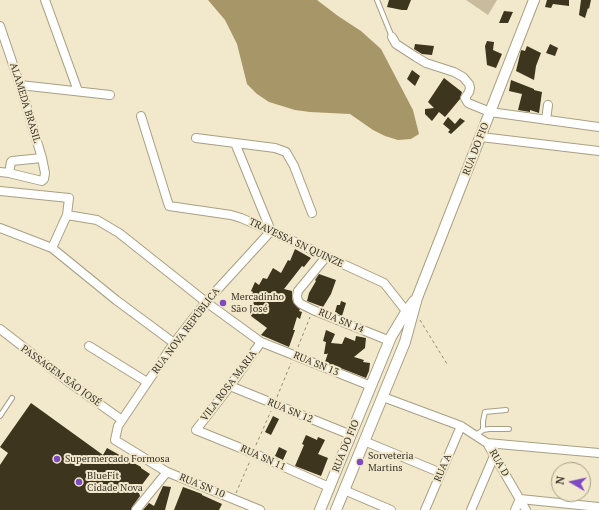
<!DOCTYPE html>
<html>
<head>
<meta charset="utf-8">
<style>
	body { margin:0 }
	#map { position:relative; width:599px; height:510px; overflow:hidden; background:#f2e8cb; font-family:"PT Serif",serif }
	canvas { display:block }
	.north { position:absolute; left:551px; top:462px; width:40px; height:40px; box-sizing:border-box; background:#f2e8cb; border:1px solid #a79f89; border-radius:50%; rotate:279deg; font-size:11px; font-weight:700; line-height:16px; text-align:center; color:#363227 }
	.north::after { content:''; display:block; margin:auto; width:14px; height:18px; background:#7e4ac2; clip-path:polygon(50% 0,100% 100%,50% 72%,0 100%) }
</style>
</head>
<body>
<div id="map">
<canvas width="599" height="510"></canvas>
<div class="north">N</div>
</div>
<script>
const ctx = document.querySelector('canvas').getContext('2d');
ctx.lineJoin = 'round';
function paint(path, color) { ctx.fillStyle = color; ctx.fill(path, 'evenodd'); }
const shape = rows => new Path2D(rows.map(r => 'M' + r).join(''));
function strokePath(path, color, width, dash) { ctx.strokeStyle = color; ctx.lineWidth = width; ctx.lineCap = dash ? 'butt' : 'round'; ctx.setLineDash(dash || []); ctx.stroke(path); }
function drawText(font, color, halo, rows, align = 'center') {
  ctx.font = font + ' "PT Serif",serif'; ctx.lineWidth = 4; ctx.setLineDash([]); ctx.textBaseline = 'middle'; ctx.strokeStyle = halo; ctx.fillStyle = color; for (const [text, x, y, turn = 0] of rows) {
    ctx.save(); ctx.translate(x, y); ctx.rotate((+turn || 0) * Math.PI / 180); ctx.textAlign = isNaN(turn) ? turn : align; if (halo) ctx.strokeText(text, 0, 0); ctx.fillText(text, 0, 0); ctx.restore();
  }
}
paint(shape([
	[466,0,497,0,488,15]
]), '#c8bc9c');
paint(shape([
	[208,0,317,0,338,16,361,31,381,49,413,110,419,134,411,139,398,140,385,136,373,130,350,114,310,112,295,110,269,102,257,94,247,84,237,44,225,20]
]), '#a79668');
paint(shape([
	[389,0,411,0,407,10,402,10,387,7],
	[547,0,569,0,569,6,553,4,551,8,545,7],
	[581,0,591,0,589,9,588,8,585,18,579,15],
	[504,11,513,12,508,23,499,23],
	[487,41,494,42,493,50,502,54,496,68,487,65,485,46],
	[415,44,434,46,432,55,422,54,414,49],
	[550,44,558,48,555,56,546,53],
	[527,46,541,53,536,66,534,80,516,71,521,50,525,51],
	[412,70,420,76,415,86,407,79],
	[444,78,462,92,460,99,445,117,439,112,432,121,425,114,425,109,434,108,428,102],
	[511,80,534,89,534,90,542,92,539,113,530,110,530,112,518,110,522,94,509,91],
	[448,117,455,124,460,118,465,121,451,134,448,132,450,130,443,124],
	[295,249,311,258,304,267,302,266,284,289,292,291,292,297,293,302,300,309,299,311,302,312,300,319,297,317,293,330,295,330,289,347,261,335,267,328,251,316,253,310,250,308,254,302,250,299,253,292,251,291,255,282,259,285,263,278,267,279,273,268,281,273,288,260,290,261],
	[319,274,336,280,331,294,323,307,307,301,309,293,316,281,315,280],
	[341,301,346,303,342,316,335,312,337,305,340,305],
	[326,330,335,334,331,343,342,344,345,337,355,341,356,336,366,338,365,348,354,357,364,360,363,362,370,363,369,371,366,378,325,362,328,353,327,354,324,354,326,342,323,341],
	[31,403,103,455,107,448,141,467,141,468,150,474,138,490,140,496,132,507,131,510,0,510,0,465,8,453,0,447],
	[273,416,279,419,271,435,265,432],
	[306,435,317,440,318,437,325,440,318,454,328,458,321,476,295,466,304,445,302,444],
	[279,447,287,451,283,460,275,456],
	[163,486,171,487,165,510,143,510,149,503,154,506],
	[183,487,202,494,202,495,222,504,219,510,174,510]
]), '#3e351e');
const service = shape([
	[377,0,392,37],
	[0,416,12,398],
	[483,430,483,421,485,412,506,410],
	[476,435,483,430,489,429,509,429]
]);
const minor = shape([
	[45,0,78,91],
	[0,26,20,85,42,158,45,173,44,179,42,181,9,173],
	[392,37,396,44,416,57,426,63,454,72,463,77,469,84,470,88,469,92,465,98,468,103,490,112,599,127],
	[20,85,110,95],
	[141,116,169,206,231,215,241,218,271,231,384,283,410,316],
	[546,120,548,105],
	[481,137,599,151],
	[196,138,275,148,286,152,294,166,312,213],
	[235,143,271,231],
	[0,172,9,173,11,162,12,161,42,158],
	[0,191,69,198,67,215,52,248],
	[67,215,97,220,119,233,206,302,261,342,371,386],
	[0,228,52,248,116,300,174,343],
	[326,257,298,291,297,296,298,301,301,304,313,310,390,341],
	[0,329,70,383,122,420],
	[261,342,230,386,196,430,253,453,329,487],
	[89,346,147,382],
	[230,386,351,435],
	[383,397,461,426,487,443,526,510],
	[364,441,441,473],
	[487,443,599,453],
	[344,490,391,510],
	[136,510,167,472],
	[260,510,167,472,115,440,118,426,174,343,206,302,271,231],
	[425,510,461,426],
	[471,510,494,456],
	[515,510,520,499,599,507]
]);
const tertiary = shape([
	[320,510,391,337,406,312,414,301],
	[336,510,405,342,417,298,534,0]
]);
strokePath(service, '#a99f84', 6);
strokePath(minor, '#a99f84', 10);
strokePath(tertiary, '#a99f84', 12);
strokePath(shape([
	[420,320,447,364],
	[298,347,310,317],
	[277,397,291,363],
	[256,445,271,411],
	[236,493,250,461]
]), '#928b77', 1, [3, 3]);
strokePath(service, '#fff', 4);
strokePath(minor, '#fff', 8);
strokePath(tertiary, '#fff', 10);
for (const [x, y, r, color] of [
	[223,303,4,"#7e4ac2"],
	[57,459,4,"#7e4ac2"],
	[360,462,4,"#7e4ac2"],
	[79,482,4,"#7e4ac2"]
]) { const dot = new Path2D(); dot.arc(x, y, r, 0, 2 * Math.PI); ctx.fillStyle = color; ctx.fill(dot); strokePath(dot, '#f2e8cb', 1.5); }
drawText('10px', '#363227', '#f2e8cb', [
	["ALAMEDA BRASIL",25,103,73],
	["RUA DO FIO",476,149,-69],
	["TRAVESSA SN QUINZE",296,243,25],
	["RUA SN 14",341,321,22],
	["RUA NOVA REPÚBLICA",186,331,-53],
	["RUA SN 13",316,364,22],
	["PASSAGEM SÃO JOSÉ",61,376,36],
	["VILA ROSA MARIA",229,386,-53],
	["RUA SN 12",290,411,22],
	["RUA DO FIO",346,446,-68],
	["RUA SN 11",263,458,24],
	["RUA D",499,463,60],
	["RUA A",443,468,-67],
	["RUA SN 10",202,486,22]
]);
drawText('10px', '#363227', '#f2e8cb', [
	["Mercadinho",231,297],
	["São José",231,309],
	["Sorveteria",368,456],
	["Martins",368,468],
	["Supermercado Formosa",65,459],
	["BlueFit",87,476],
	["Cidade Nova",87,488]
], 'left');
</script>
</body>
</html>
